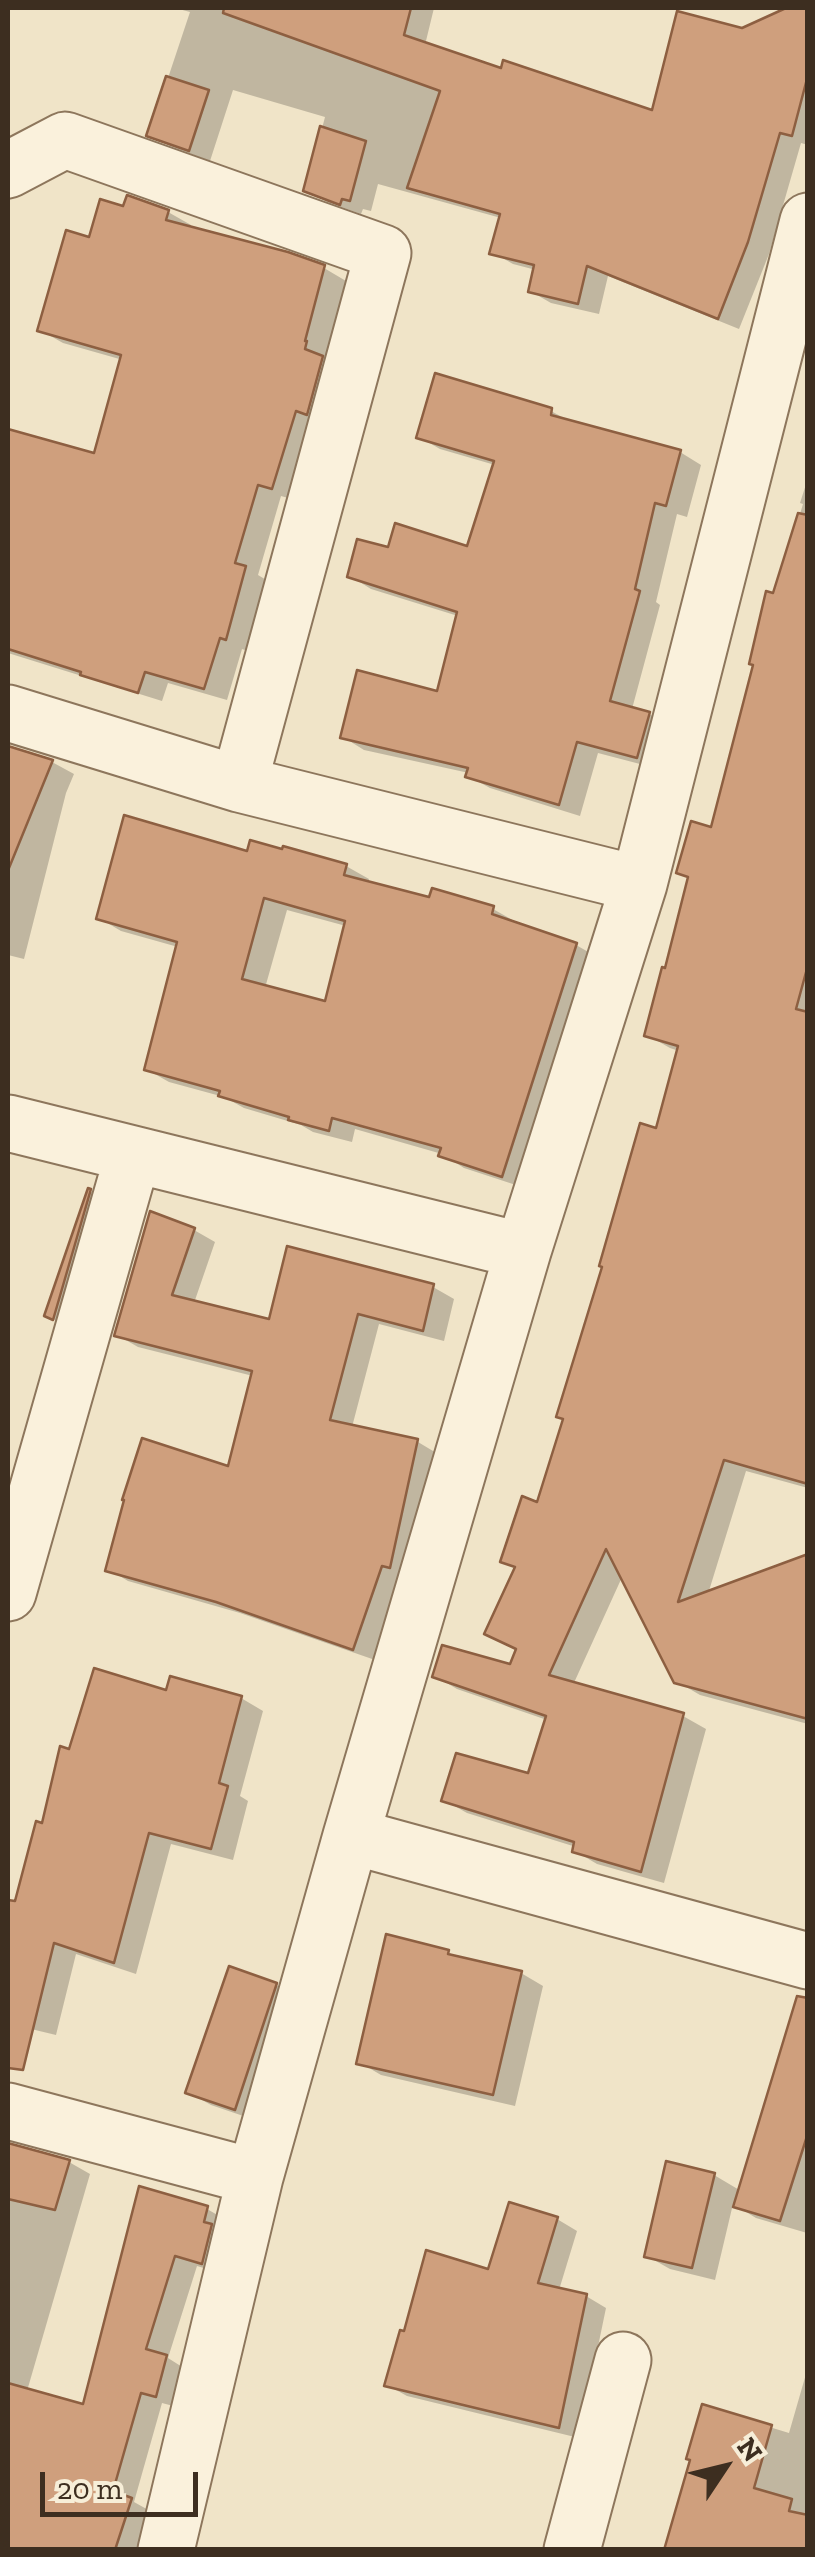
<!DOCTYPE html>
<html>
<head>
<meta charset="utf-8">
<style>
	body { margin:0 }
	#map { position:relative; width:815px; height:2557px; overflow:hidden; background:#f0e4c8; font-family:"Zilla Slab",serif }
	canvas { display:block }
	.frame { position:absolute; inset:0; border:10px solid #3d2e20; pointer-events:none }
	.north { position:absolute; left:675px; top:2417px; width:100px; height:100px; -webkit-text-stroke:8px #f7eed8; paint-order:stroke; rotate:55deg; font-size:28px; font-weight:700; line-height:40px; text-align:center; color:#3d2e20 }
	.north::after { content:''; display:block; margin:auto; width:35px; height:45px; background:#3d2e20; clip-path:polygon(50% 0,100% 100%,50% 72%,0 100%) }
	.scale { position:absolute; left:40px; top:2472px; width:158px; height:45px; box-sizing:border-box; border:5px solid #3d2e20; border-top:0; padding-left:12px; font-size:30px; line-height:35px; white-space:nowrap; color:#3d2e20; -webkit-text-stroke:8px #f7eed8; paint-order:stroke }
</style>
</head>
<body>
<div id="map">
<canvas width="815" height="2557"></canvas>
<div class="frame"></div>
<div class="north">N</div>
<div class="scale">20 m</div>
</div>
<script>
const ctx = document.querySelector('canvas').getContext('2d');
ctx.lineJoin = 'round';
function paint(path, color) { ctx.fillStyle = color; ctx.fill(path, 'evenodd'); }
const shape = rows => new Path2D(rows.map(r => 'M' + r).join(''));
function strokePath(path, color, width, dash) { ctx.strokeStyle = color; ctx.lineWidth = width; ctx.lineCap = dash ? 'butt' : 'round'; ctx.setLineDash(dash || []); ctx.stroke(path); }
paint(shape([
	[175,8,434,8,425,45,502,71,654,113,737,32,792,8,808,8,808,145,801,143,769,254,739,329,608,276,599,314,551,303,530,291,536,270,513,264,492,252,501,218,378,184,371,211,363,209,361,214,327,202,306,190,325,117,233,90,210,161,170,146,149,135,190,12],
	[125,209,168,212,191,225,190,229,324,268,346,281,327,356,329,357,295,500,281,496,258,575,268,581,248,651,242,649,227,700,168,683,162,701,8,653,8,431,96,456,123,360,63,343,40,330,90,240],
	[551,411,573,423,680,452,701,465,687,517,677,514,656,602,660,605,632,709,649,714,671,726,659,769,598,753,580,816,490,788,468,776,469,773,364,750,343,737,438,694,458,616,371,589,350,576,389,550,469,549,495,465,440,449,419,437],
	[808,478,808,1179,679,1051,670,1048,647,1035,667,971,690,879,679,872,713,830,775,596,803,504,800,503],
	[8,748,52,762,74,774,66,793,24,959,8,955],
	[249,854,346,866,369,879,368,884,431,900,493,909,516,922,515,925,576,945,599,958,525,1188,464,1168,442,1154,355,1129,352,1142,313,1132,301,1125,244,1108,224,1097,169,1082,146,1069,178,947,121,931,99,918],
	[287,910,346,926,327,1004,265,988],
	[90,1191,101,1198,58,1322,47,1315],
	[194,1230,215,1242,194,1303,271,1322,433,1287,454,1299,444,1341,379,1324,352,1427,418,1442,438,1454,375,1660,240,1613,128,1581,108,1569,229,1469,253,1376,138,1347,117,1335],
	[808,1258,808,1488,746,1471,708,1594,808,1582,808,1724,700,1695,676,1681,623,1575,573,1685,683,1716,706,1729,664,1883,597,1864,575,1851,576,1847,467,1813,444,1800,530,1776,547,1720,457,1689,435,1676,512,1667,518,1650,487,1633,517,1568,503,1561,539,1505],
	[168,1694,241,1698,263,1711,240,1796,248,1801,233,1860,171,1844,136,1974,76,1954,56,2035,31,2029,29,2041,8,2035,8,1902,17,1904,71,1752],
	[448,1952,461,1960,521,1973,543,1986,515,2106,381,2075,359,2062],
	[276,1985,299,1998,258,2121,211,2105,188,2092],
	[808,2067,807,2233,756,2218,733,2204,715,2280,670,2269,647,2256,714,2175,741,2191],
	[8,2146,69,2162,90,2174,27,2391,84,2408,141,2189,207,2209,228,2221,223,2274,197,2266,168,2358,187,2370,177,2407,162,2403,134,2502,152,2512,140,2550,8,2550],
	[511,2205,557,2219,577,2231,559,2290,586,2296,606,2308,579,2438,407,2396,387,2385,490,2272],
	[808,2367,808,2550,667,2550,704,2407,789,2433]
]), '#0003');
const building = shape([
	[224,8,411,8,404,35,501,68,503,60,652,110,677,11,742,28,786,8,808,8,808,75,792,136,780,133,748,242,718,319,587,266,578,304,528,292,534,265,489,254,500,214,407,188,440,91,223,13,224,8],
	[166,76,209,90,189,151,146,136,166,76],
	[320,126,366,141,350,201,342,199,340,205,303,191,320,126],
	[127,195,169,210,166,220,288,252,325,265,305,341,307,341,305,349,323,356,307,415,296,411,272,489,258,485,235,563,246,566,226,640,220,638,204,689,145,672,138,693,80,675,81,672,8,649,8,429,94,453,121,355,37,331,66,230,89,237,100,199,123,206,127,195],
	[435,373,552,408,551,415,681,450,666,506,655,503,635,589,640,591,610,701,650,712,637,758,577,742,559,805,465,777,468,768,340,738,357,670,437,691,457,612,347,577,357,539,388,547,395,523,467,546,494,461,416,438,435,373],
	[798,513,808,515,808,965,796,1009,808,1012,808,1484,724,1460,678,1602,808,1554,808,1719,674,1683,606,1549,549,1675,684,1713,641,1872,572,1852,574,1842,441,1801,456,1753,528,1773,546,1716,432,1677,442,1645,510,1664,516,1649,484,1634,515,1567,500,1562,522,1496,537,1502,563,1419,556,1417,602,1267,599,1266,640,1123,656,1128,678,1046,644,1036,662,967,665,968,688,877,676,873,691,821,711,827,753,665,749,664,766,591,773,593,798,513],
	[8,746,53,760,9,868,8,867,8,746],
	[124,815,247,851,250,840,282,849,283,846,347,864,344,875,429,897,432,888,494,906,492,914,577,943,502,1177,438,1156,441,1148,332,1118,329,1131,288,1120,289,1117,218,1096,220,1091,144,1070,177,942,96,919,124,815],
	[264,898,345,921,325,1001,242,979,264,898],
	[88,1188,91,1189,53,1320,44,1316,88,1188],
	[150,1211,195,1228,172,1295,269,1319,287,1246,434,1284,423,1331,358,1314,330,1420,418,1439,390,1568,382,1566,353,1650,216,1602,105,1571,124,1500,122,1500,142,1438,228,1466,252,1371,114,1336,150,1211],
	[94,1668,166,1690,170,1676,242,1696,219,1783,228,1786,211,1849,149,1833,114,1963,54,1943,23,2070,8,2068,8,1900,15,1901,36,1821,42,1823,60,1746,69,1749,94,1668],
	[386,1934,449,1950,448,1954,522,1971,493,2095,356,2064,386,1934],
	[229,1966,277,1983,235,2110,185,2093,229,1966],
	[797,1996,808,1998,808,2133,780,2221,733,2207,797,1996],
	[8,2143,70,2160,55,2210,8,2199,8,2143],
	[666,2161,715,2173,692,2268,644,2257,666,2161],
	[139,2186,208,2206,204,2222,212,2224,202,2264,175,2256,146,2349,167,2355,156,2397,141,2393,113,2491,132,2498,115,2550,8,2550,8,2383,83,2404,139,2186],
	[509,2202,558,2217,538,2283,587,2294,559,2428,384,2386,400,2330,404,2331,426,2250,488,2269,509,2202],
	[702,2404,772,2425,754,2488,792,2499,789,2511,808,2515,808,2550,664,2550,690,2460,686,2459,702,2404]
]);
paint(building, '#cf9f7d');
strokePath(building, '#8d5f41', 2.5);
const minor = shape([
	[8,170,65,140,383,253,239,784],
	[8,713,239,784,639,884],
	[8,1123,523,1251],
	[8,1593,133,1155],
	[351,1836,808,1961],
	[8,2111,255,2177],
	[166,2550,255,2177,351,1836,523,1251,639,884,808,221],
	[572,2550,623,2360]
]);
strokePath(minor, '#8d765c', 59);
strokePath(minor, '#faf1dc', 55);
</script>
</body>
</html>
